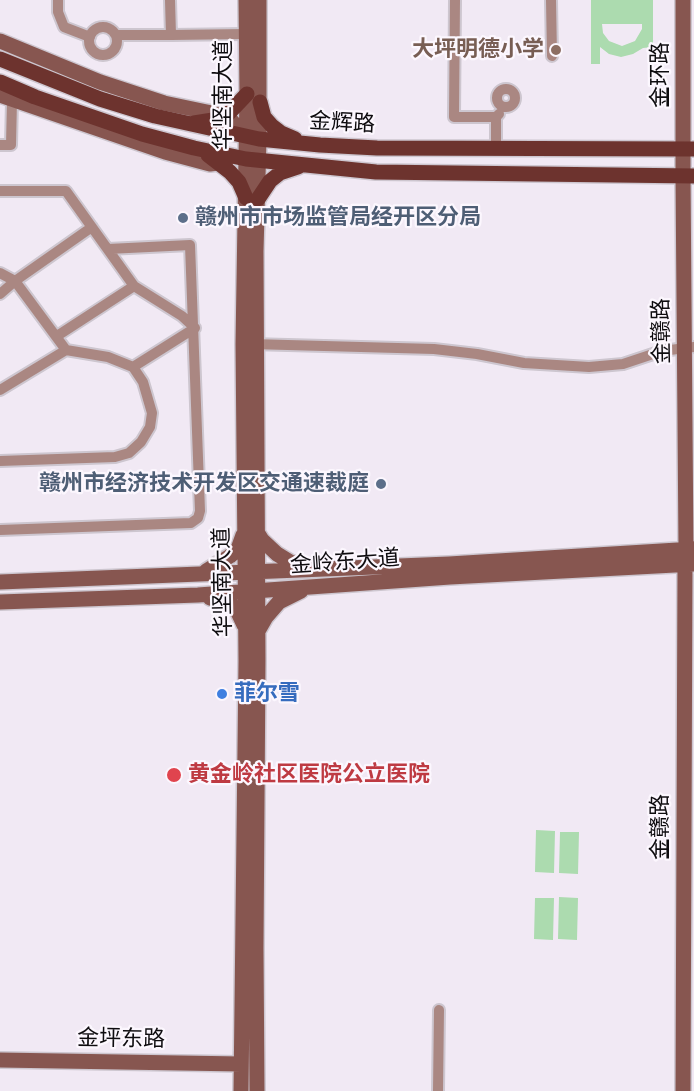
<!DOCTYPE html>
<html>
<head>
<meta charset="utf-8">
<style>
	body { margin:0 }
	canvas { display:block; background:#f1e9f4 }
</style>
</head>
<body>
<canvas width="694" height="1091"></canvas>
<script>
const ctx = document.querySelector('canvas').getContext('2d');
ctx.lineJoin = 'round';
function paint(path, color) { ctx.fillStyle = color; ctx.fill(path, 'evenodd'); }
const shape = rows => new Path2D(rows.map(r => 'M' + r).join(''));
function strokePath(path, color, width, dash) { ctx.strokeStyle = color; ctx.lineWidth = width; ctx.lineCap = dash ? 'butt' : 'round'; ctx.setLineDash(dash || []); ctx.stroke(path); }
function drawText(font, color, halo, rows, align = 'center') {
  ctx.font = font + ' Figtree,"Noto Sans SC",sans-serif'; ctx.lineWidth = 4.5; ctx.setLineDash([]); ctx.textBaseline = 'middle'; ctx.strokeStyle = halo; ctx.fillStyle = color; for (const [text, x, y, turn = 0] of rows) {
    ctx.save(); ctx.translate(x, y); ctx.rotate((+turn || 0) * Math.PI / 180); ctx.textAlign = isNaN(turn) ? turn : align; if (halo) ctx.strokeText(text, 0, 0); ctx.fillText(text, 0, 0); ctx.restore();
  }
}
paint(shape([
	[591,0,653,0,653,47,643,48,633,54,621,57,609,54,600,47,600,64,591,64],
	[602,24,642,24,642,29,635,41,622,46,609,41,603,33],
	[536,830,555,831,554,873,535,872],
	[560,832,579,832,578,874,559,873],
	[559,897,578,898,577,940,558,939],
	[535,898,554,898,553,940,534,939]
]), '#acdbaf');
const street = shape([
	[58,0,58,12,64,27,90,37],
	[170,0,171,35,246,34],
	[455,0,454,117,496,117],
	[551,0,552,56],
	'89 41a14 14 0 1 1 28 0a14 14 0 1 1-28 0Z',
	[116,35,171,35],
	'497 98a9 9 0 1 1 18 0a9 9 0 1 1-18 0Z',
	[0,145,11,145,12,100],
	[496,149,496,117,499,114],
	[0,191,66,191,134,286,182,316,195,328,133,367],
	[0,273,15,281,66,350],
	[0,294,15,281,92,227],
	[57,336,134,286],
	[251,344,434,349,477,354,524,363,589,367,623,364,662,351,694,347],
	[0,390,66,350,108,357,133,367,143,382,152,413,150,427,141,442,129,453,115,457,0,461],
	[0,530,191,523,198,518,200,511,190,245,108,249],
	[438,1091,439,1010]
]);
const secondary = shape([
	[683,0,683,176,686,549],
	[0,41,100,82,164,103,207,112,229,118,246,137],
	[0,95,165,152,210,164,226,162],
	[257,532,262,540,277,554,290,562,303,566],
	[206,571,230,556,238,549,243,535],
	[0,582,449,564,694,549],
	[210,598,229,603,236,608,244,625],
	[0,602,198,595,450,577,694,564],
	[258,631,266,617,279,602,301,591],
	[0,1060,241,1064],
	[241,1091,246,661,243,344,247,94,246,0],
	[257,1091,256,948,258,660,256,251,259,139,259,0],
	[683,1091,685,564]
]);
const primary = shape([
	[0,59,100,99,155,116,259,139,320,145,377,148,694,149],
	[0,82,35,97,142,134,194,148,246,159,376,172,694,176],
	[260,102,264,117,272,126,281,133,295,139],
	[194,123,213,120,227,115,247,94],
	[208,155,230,172,239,182,246,198],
	[258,199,270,181,280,173,298,167]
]);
strokePath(street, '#cdc6cf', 14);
strokePath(secondary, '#cdc6cf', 18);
strokePath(primary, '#cdc6cf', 18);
strokePath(street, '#aa8782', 10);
strokePath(secondary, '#875650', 15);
strokePath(primary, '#6d332e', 15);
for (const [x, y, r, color] of [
	[556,50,6,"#8d6e63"],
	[183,218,6,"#5c6f8a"],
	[381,484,6,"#5c6f8a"],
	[222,694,6,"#3f7fe0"],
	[174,775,8,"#e0444e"]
]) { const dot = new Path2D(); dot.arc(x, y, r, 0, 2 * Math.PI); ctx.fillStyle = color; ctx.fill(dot); strokePath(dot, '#fcf7fe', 2); }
drawText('bold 22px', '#785e54', '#fcf7fe', [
	["大坪明德小学",544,50]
], 'right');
drawText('22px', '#0e0c0f', '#fcf7fe', [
	["金环路",661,75,-90],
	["华坚南大道",224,95,-90],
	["金辉路",342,123,3],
	["金赣路",662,331,-91],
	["金岭东大道",345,562,-4],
	["华坚南大道",223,582,-91],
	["金赣路",661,827,-90],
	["金坪东路",121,1039,1]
]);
drawText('bold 22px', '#4e5e75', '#fcf7fe', [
	["赣州市市场监管局经开区分局",195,218],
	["赣州市经济技术开发区交通速裁庭",369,484,"right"]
], 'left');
drawText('bold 22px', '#366cbe', '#fcf7fe', [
	["菲尔雪",234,694]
], 'left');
drawText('bold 22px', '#be3a42', '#fcf7fe', [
	["黄金岭社区医院公立医院",188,775]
], 'left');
</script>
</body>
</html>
